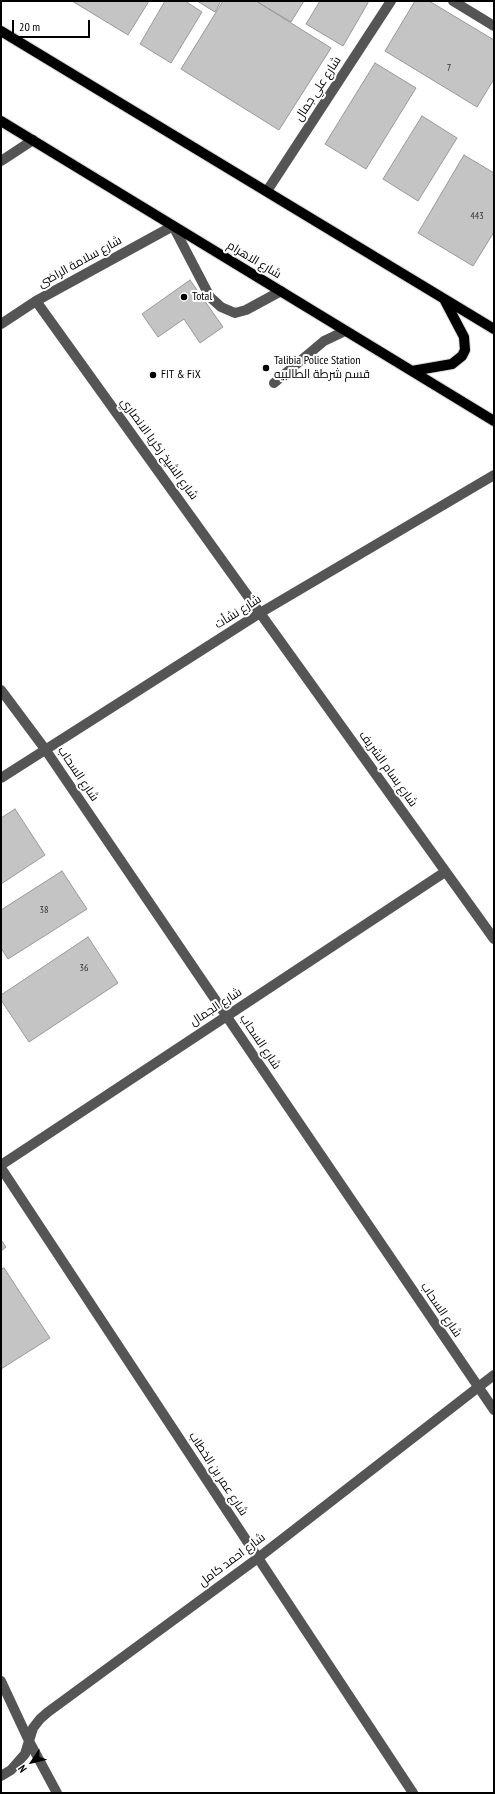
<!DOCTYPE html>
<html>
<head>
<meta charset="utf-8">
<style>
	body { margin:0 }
	#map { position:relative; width:495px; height:1794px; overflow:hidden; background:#fff; font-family:"PT Sans Narrow",sans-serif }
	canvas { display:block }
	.frame { position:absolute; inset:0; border:2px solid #000; pointer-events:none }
	.north { position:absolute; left:12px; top:1742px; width:40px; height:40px; -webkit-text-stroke:3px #fff; paint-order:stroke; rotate:235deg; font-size:11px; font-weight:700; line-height:16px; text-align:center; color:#000 }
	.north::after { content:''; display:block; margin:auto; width:14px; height:18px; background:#000; clip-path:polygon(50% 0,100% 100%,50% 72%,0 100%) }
	.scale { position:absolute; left:12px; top:20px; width:78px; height:18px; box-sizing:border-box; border:2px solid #000; border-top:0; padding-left:5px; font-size:12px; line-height:14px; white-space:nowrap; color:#000; -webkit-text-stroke:3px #fff; paint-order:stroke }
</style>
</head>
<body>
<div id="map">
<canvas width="495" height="1794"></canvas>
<div class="frame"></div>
<div class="north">N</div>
<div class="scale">20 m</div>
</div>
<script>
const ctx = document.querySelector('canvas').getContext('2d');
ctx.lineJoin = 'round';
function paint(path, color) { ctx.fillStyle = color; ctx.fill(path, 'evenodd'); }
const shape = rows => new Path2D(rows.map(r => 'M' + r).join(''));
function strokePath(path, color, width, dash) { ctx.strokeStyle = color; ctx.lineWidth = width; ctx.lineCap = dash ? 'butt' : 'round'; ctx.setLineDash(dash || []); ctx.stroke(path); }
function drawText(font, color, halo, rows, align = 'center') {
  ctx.font = font + ' "PT Sans Narrow",Cairo,sans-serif'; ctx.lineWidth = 4; ctx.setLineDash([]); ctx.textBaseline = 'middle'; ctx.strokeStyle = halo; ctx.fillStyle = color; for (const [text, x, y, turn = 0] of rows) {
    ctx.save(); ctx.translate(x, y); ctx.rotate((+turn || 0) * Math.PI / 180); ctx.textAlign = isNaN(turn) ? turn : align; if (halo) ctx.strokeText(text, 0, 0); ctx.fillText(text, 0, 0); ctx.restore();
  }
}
const building = shape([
	[72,1,149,1,128,35,72,1],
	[165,1,185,1,202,12,171,63,140,44,165,1],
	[197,1,221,1,215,12,197,1],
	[223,1,256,1,331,48,279,130,181,69,223,1],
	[256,1,304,1,291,22,256,1],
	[320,1,369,1,343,46,306,24,320,1],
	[415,1,429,1,494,40,494,79,477,107,385,51,415,1],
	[375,63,416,88,366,169,325,144,375,63],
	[422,116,457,138,418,201,383,179,422,116],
	[464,155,494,173,494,232,473,266,418,233,464,155],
	[190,280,223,327,200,343,184,319,158,337,142,314,190,280],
	[15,809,45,855,1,884,1,818,15,809],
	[62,871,87,909,8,959,1,948,1,910,62,871],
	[88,937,118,983,29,1042,1,1000,1,995,88,937],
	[1,1240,6,1247,1,1251,1,1240],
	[4,1268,50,1338,1,1369,1,1269,4,1268]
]);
paint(building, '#c4c4c4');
strokePath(building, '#999', 1);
const major = shape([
	[1,31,494,329],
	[1,121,494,421],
	[412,371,452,364,462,356,465,350,464,337,444,299]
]);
strokePath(major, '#dbdbdb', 12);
strokePath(shape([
	[453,1,494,26],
	[1,161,33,140],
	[267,191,391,1],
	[36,301,494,939],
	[1,324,36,301,173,226,210,297,221,307,235,313,246,310,281,291],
	[274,383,324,341,345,331],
	[1,690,45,749,494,1410],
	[1,778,260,613,494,475],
	[1,1165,445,872],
	[1,1168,413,1793],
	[1,1681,29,1741,57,1793],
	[1,1776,11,1770,25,1754,33,1728,40,1719,48,1712,258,1558,494,1375]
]), '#555', 10);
strokePath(major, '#000', 10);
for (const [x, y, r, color] of [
	[184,297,4,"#000"],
	[266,368,4,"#000"],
	[153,375,4,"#000"]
]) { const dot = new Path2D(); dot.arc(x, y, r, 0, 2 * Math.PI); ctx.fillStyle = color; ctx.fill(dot); strokePath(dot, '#fff', 1.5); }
drawText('10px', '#313131', null, [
	["7",449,68],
	["443",477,216],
	["38",44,910],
	["36",84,968]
]);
drawText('12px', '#000', '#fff', [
	["شارع علي جمال",318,89,-57],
	["شارع الاهرام",254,260,31],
	["شارع سلامة الراضى",80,262,-29],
	["شارع الشيخ زكريا الانصاري",159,449,54],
	["شارع نشأت",238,612,-32],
	["شارع بسام الشريف",388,769,54],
	["شارع السحاب",78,774,56],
	["شارع الجمال",216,1007,-33],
	["شارع السحاب",260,1042,56],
	["شارع السحاب",441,1310,56],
	["شارع عمر بن الخطاب",218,1474,57],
	["شارع احمد كامل",232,1560,-37]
]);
drawText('12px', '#000', '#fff', [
	["Total",192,297],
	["Talibia Police Station",274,361],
	["قسم شرطة الطالبيه",274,375],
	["FIT & FiX",161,375]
], 'left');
</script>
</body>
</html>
